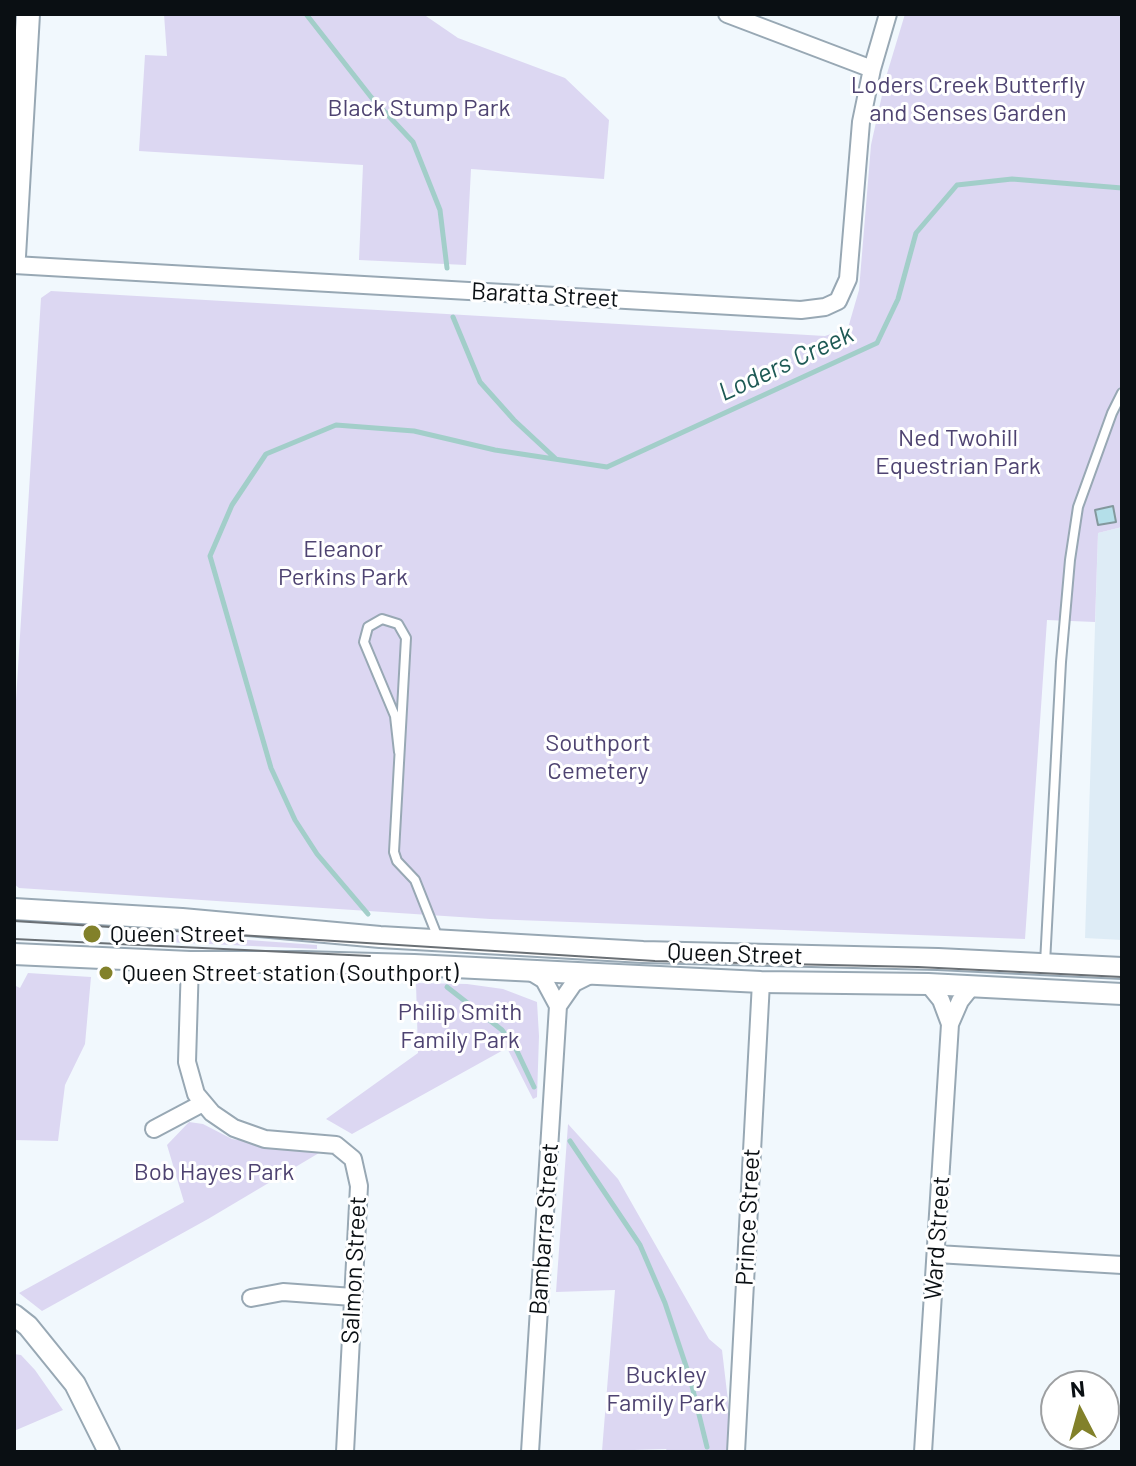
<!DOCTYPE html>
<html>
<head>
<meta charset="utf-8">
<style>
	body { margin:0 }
	#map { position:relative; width:1136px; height:1466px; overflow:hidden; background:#f1f8fd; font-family:Barlow,sans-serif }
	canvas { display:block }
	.frame { position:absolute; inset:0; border:16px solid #0a0f13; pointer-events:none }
	.north { position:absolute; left:1040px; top:1370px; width:80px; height:80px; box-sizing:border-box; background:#fff; border:2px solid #9d9fa1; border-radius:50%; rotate:354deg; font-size:22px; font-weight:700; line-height:32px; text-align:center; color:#0a0f13 }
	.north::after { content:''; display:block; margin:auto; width:28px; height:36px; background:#82812a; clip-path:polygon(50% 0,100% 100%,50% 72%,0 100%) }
</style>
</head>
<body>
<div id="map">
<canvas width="1136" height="1466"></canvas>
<div class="frame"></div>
<div class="north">N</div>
</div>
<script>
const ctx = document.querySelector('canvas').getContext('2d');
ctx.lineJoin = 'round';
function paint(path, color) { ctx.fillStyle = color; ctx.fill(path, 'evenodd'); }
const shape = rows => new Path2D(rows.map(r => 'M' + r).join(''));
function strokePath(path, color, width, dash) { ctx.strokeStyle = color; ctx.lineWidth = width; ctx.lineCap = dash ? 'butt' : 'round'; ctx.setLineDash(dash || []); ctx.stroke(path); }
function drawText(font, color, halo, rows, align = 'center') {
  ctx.font = font + ' Barlow,sans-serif'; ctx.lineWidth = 6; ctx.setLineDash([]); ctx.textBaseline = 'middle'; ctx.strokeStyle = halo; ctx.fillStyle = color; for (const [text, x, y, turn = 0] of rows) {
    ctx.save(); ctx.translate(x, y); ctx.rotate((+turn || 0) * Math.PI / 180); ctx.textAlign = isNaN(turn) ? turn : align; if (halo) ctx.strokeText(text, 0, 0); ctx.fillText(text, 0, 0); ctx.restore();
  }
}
paint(shape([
	[1122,527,1122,940,1085,938,1098,533]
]), '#deecf6');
paint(shape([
	[164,14,423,14,458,38,565,78,609,120,604,179,471,169,466,265,359,260,363,165,139,151,145,55,167,56],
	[905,14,1122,14,1122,527,1098,533,1095,622,1047,620,1025,939,490,919,19,888,14,884,14,732,41,298,51,291,825,336,848,328,859,290,871,145,886,77],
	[145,933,160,934,161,937,165,938,166,934,317,945,317,949,144,941],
	[28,973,91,977,85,1044,65,1085,58,1141,14,1140,14,985,20,988],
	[416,983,467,984,503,989,537,1002,539,1036,537,1097,533,1099,507,1048,352,1134,326,1119,418,1053],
	[189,1122,203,1124,232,1139,319,1153,208,1219,42,1311,19,1293,184,1202,167,1145],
	[568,1124,618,1179,709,1339,722,1350,734,1452,668,1452,666,1449,602,1451,615,1290,556,1292],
	[14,1354,21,1355,35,1370,63,1410,14,1431]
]), '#dcd7f2');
strokePath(shape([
	[306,14,371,97,413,142,440,210,447,268],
	[453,317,480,382,514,420,556,459],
	[368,914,317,854,295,820,271,768,210,556,232,505,266,454,336,425,414,431,495,450,607,467,877,343,898,299,916,233,957,185,1012,179,1122,188],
	[447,987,502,1030,516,1049,534,1087],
	[570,1141,640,1245,665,1303,690,1378,707,1447]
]), '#a2cec9', 5);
const building = shape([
	[1113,506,1116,522,1098,525,1095,510,1113,506]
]);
paint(building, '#b4dfe9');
strokePath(building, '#83989d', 2);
const service = shape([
	[399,752,395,716,364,642,368,627,382,619,398,624,406,638,394,852,397,861,415,880,438,938],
	[1045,963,1061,662,1070,560,1078,507,1112,413,1122,393]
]);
const minor = shape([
	[727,14,872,69],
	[14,265,801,310,825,307,838,301,848,279,861,122,872,69,888,14],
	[190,962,187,1062,196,1094,212,1113,234,1128,265,1139,336,1145,353,1159,359,1186,345,1452],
	[531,972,544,980,558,1006],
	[928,984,941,1000,950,1024],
	[154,1129,203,1103],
	[937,1254,1122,1265],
	[251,1298,283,1292,353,1297],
	[530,1452,558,1006,574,983,590,975],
	[736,1452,761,982],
	[923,1452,950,1024,960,1001,972,986]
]);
const tertiary = shape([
	[14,909,182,919,380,937,643,952,938,959,1122,968],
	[14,954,190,962,301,962,414,965,761,982,928,984,1122,994],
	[14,1315,28,1326,75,1384,109,1452]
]);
const secondary = shape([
	[14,256,28,14]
]);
strokePath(service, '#98a8b4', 12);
strokePath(minor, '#98a8b4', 20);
strokePath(tertiary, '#98a8b4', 24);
strokePath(secondary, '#98a8b4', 26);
strokePath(service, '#fff', 8);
strokePath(minor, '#fff', 16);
strokePath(tertiary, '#fff', 20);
strokePath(secondary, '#fff', 22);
strokePath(shape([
	[14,921,655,961,918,967,1122,977],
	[14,939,370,956]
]), '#6a7075', 2);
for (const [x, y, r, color] of [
	[92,934,10,"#82812a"],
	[106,973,8,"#82812a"]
]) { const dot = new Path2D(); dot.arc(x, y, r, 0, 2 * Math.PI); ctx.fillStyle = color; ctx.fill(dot); strokePath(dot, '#fff', 3); }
drawText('24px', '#4e4371', '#fff', [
	["Loders Creek Butterfly",968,85],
	["and Senses Garden",968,113],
	["Black Stump Park",419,108],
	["Ned Twohill",958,438],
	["Equestrian Park",958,466],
	["Eleanor",343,549],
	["Perkins Park",343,577],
	["Southport",598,743],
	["Cemetery",598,771],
	["Philip Smith",460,1012],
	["Family Park",460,1040],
	["Bob Hayes Park",214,1172],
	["Buckley",666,1375],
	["Family Park",666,1403]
]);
drawText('24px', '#0a0f13', '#fff', [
	["Baratta Street",545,295,3],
	["Queen Street",735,954,2],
	["Prince Street",748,1217,-87],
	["Bambarra Street",544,1229,-86],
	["Ward Street",937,1238,-86],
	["Salmon Street",354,1270,-87]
]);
drawText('24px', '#0a0f13', '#fff', [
	["Queen Street",110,934],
	["Queen Street station (Southport)",122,973]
], 'left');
drawText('italic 26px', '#1e5a55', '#fff', [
	["Loders Creek",786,363,-25]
]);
</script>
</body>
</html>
